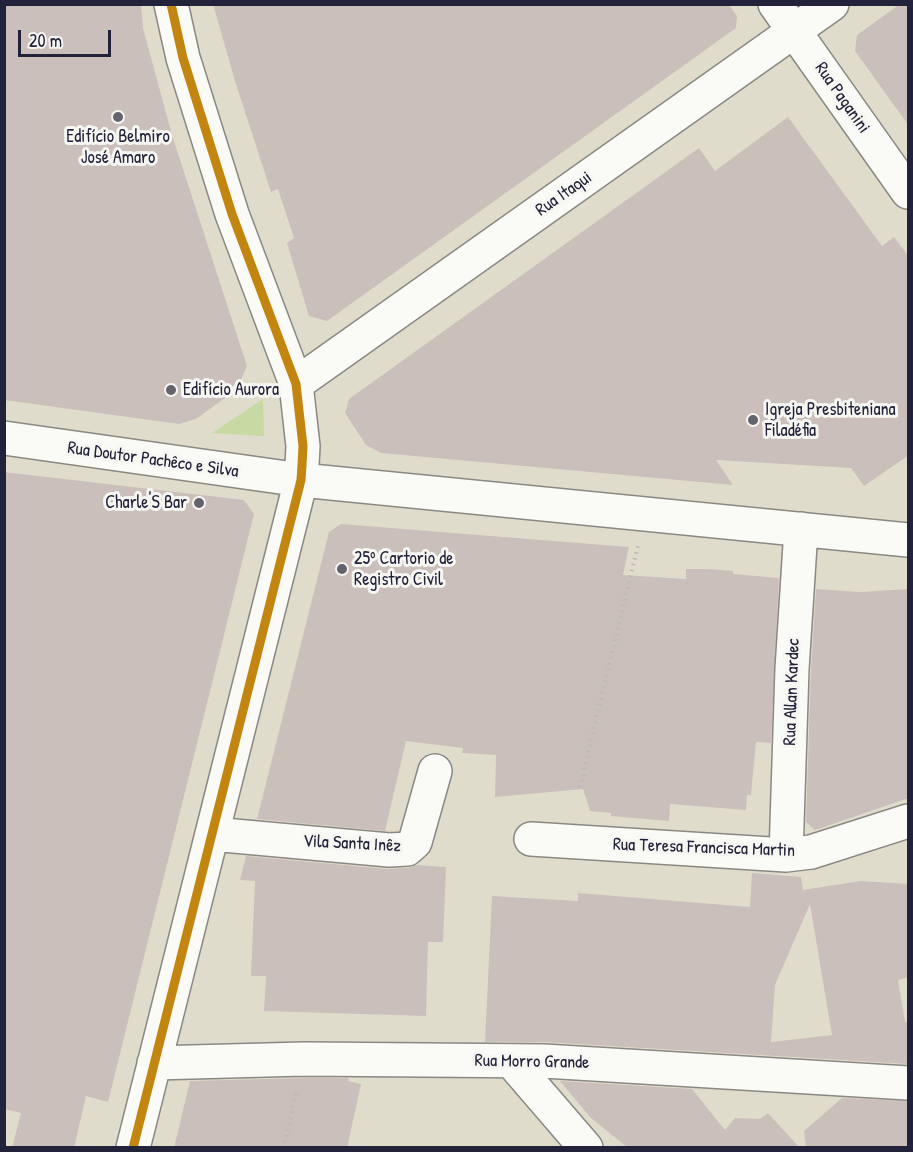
<!DOCTYPE html>
<html>
<head>
<meta charset="utf-8">
<style>
	body { margin:0 }
	#map { position:relative; width:913px; height:1152px; overflow:hidden; background:#e0dccb; font-family:"Patrick Hand",sans-serif }
	canvas { display:block }
	.frame { position:absolute; inset:0; border:6px solid #22223b; pointer-events:none }
	.scale { position:absolute; left:18px; top:30px; width:93px; height:27px; box-sizing:border-box; border:3px solid #22223b; border-top:0; padding-left:8px; font-size:18px; line-height:21px; white-space:nowrap; color:#22223b; -webkit-text-stroke:4px #f6f6f2; paint-order:stroke }
</style>
</head>
<body>
<div id="map">
<canvas width="913" height="1152"></canvas>
<div class="frame"></div>
<div class="scale">20 m</div>
</div>
<script>
const ctx = document.querySelector('canvas').getContext('2d');
ctx.lineJoin = 'round';
function paint(path, color) { ctx.fillStyle = color; ctx.fill(path, 'evenodd'); }
const shape = rows => new Path2D(rows.map(r => 'M' + r).join(''));
function strokePath(path, color, width, dash) { ctx.strokeStyle = color; ctx.lineWidth = width; ctx.lineCap = dash ? 'butt' : 'round'; ctx.setLineDash(dash || []); ctx.stroke(path); }
function drawText(font, color, halo, rows, align = 'center') {
  ctx.font = font + ' "Patrick Hand",sans-serif'; ctx.lineWidth = 6; ctx.setLineDash([]); ctx.textBaseline = 'middle'; ctx.strokeStyle = halo; ctx.fillStyle = color; for (const [text, x, y, turn = 0] of rows) {
    ctx.save(); ctx.translate(x, y); ctx.rotate((+turn || 0) * Math.PI / 180); ctx.textAlign = isNaN(turn) ? turn : align; if (halo) ctx.strokeText(text, 0, 0); ctx.fillText(text, 0, 0); ctx.restore();
  }
}
paint(shape([
	[263,399,264,436,212,433]
]), '#c7daa3');
paint(shape([
	[4,4,141,4,143,28,172,135,247,366,241,380,226,391,229,395,196,419,179,424,4,400],
	[213,4,728,4,737,16,736,28,327,321,309,316,287,243,294,238,278,189,271,192,235,81],
	[900,4,909,4,909,126,855,51,857,35],
	[788,117,882,246,894,237,909,257,909,455,864,486,851,468,716,460,733,485,381,453,366,445,345,413,349,399,699,148,715,171],
	[4,472,244,500,254,514,108,1102,86,1096,74,1148,12,1148,21,1113,4,1109],
	[341,524,629,547,623,575,686,579,686,569,709,569,733,571,733,574,779,578,771,743,756,742,751,795,747,795,746,810,670,804,669,821,611,816,611,813,590,811,583,789,495,797,496,755,462,753,463,748,406,741,385,831,257,819,329,532],
	[816,589,860,592,909,589,909,798,815,830,806,822,811,670],
	[246,856,387,869,408,868,416,865,446,867,443,942,428,942,426,1016,264,1011,266,976,251,976,255,881,240,880],
	[752,873,801,877,803,890,860,881,909,884,909,977,898,980,905,1022,909,1022,909,1064,545,1042,485,1042,492,896,578,901,578,893,750,907],
	[810,904,832,1035,771,1042,775,985],
	[304,1078,349,1078,348,1081,361,1084,347,1148,174,1148,190,1081],
	[560,1081,692,1089,725,1130,735,1118,760,1119,768,1113,800,1148,628,1148,591,1118],
	[842,1098,909,1101,909,1148,806,1148,804,1131]
]), '#cbbfbb');
const minor = shape([
	[775,4,908,192],
	[296,384,832,4],
	[4,438,301,480,908,540],
	[212,834,389,850,407,849,415,842,435,771],
	[531,839,786,855,811,852,908,821],
	[786,855,792,669,801,529],
	[512,1062,586,1148],
	[154,1063,304,1059,544,1061,908,1083],
	[133,1148,301,480,302,465,303,446,296,384,232,214,183,58,171,4]
]);
strokePath(minor, '#8b8884', 36);
strokePath(shape([
	[580,787,638,545],
	[283,1148,297,1090]
]), '#bbbaba', 4, [1.5, 4.5]);
strokePath(minor, '#fafaf7', 33);
strokePath(shape([
	[133,1148,301,480,302,465,303,446,296,384,232,214,183,58,171,4]
]), '#c2850f', 9);
for (const [x, y, r, color] of [
	[118,117,6,"#64636d"],
	[171,390,6,"#64636d"],
	[753,420,6,"#64636d"],
	[199,503,6,"#64636d"],
	[342,569,6,"#64636d"]
]) { const dot = new Path2D(); dot.arc(x, y, r, 0, 2 * Math.PI); ctx.fillStyle = color; ctx.fill(dot); strokePath(dot, '#f6f6f2', 2); }
drawText('18px', '#22223b', '#f6f6f2', [
	["Rua Paganini",842,98,55],
	["Rua Itaqui",564,194,-35],
	["Rua Doutor Pachêco e Silva",153,460,8],
	["Rua Allan Kardec",792,692,-88],
	["Vila Santa Inêz",352,844,3],
	["Rua Teresa Francisca Martin",704,848,2],
	["Rua Morro Grande",532,1062,1]
]);
drawText('18px', '#22223b', '#f6f6f2', [
	["Edifício Belmiro",118,137,"center"],
	["José Amaro",118,158,"center"],
	["Edifício Aurora",183,390],
	["Igreja Presbiteniana",765,410],
	["Filadéfia",765,431],
	["Charle'S Bar",187,503,"right"],
	["25º Cartorio de",354,559],
	["Registro Civil",354,580]
], 'left');
</script>
</body>
</html>
